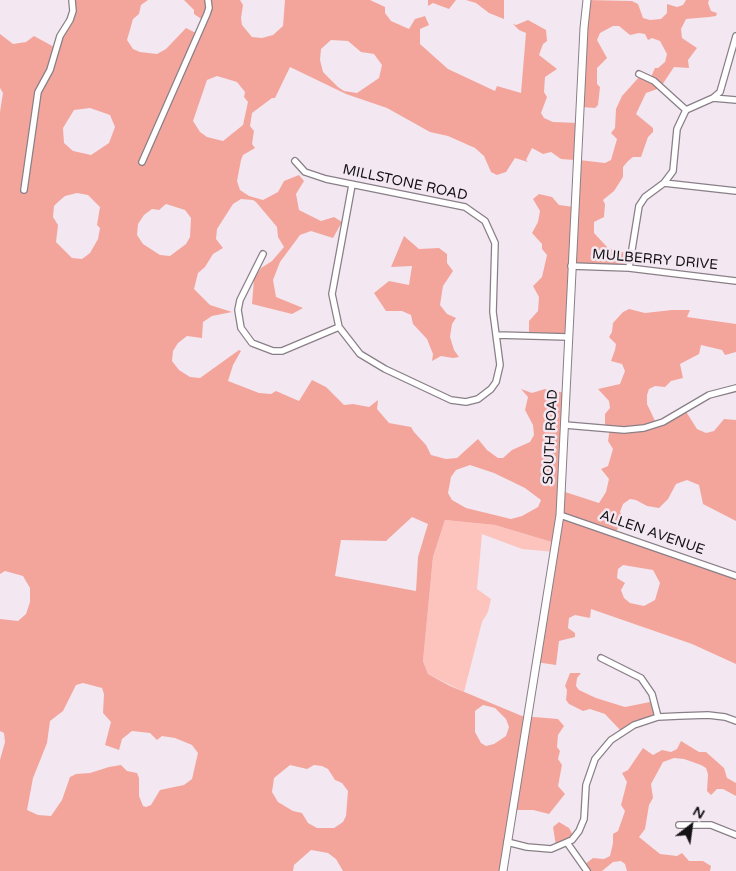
<!DOCTYPE html>
<html>
<head>
<meta charset="utf-8">
<style>
	body { margin:0 }
	#map { position:relative; width:736px; height:871px; overflow:hidden; background:#f3e8f1; font-family:"Varela Round",sans-serif }
	canvas { display:block }
	.north { position:absolute; left:666px; top:801px; width:50px; height:50px; -webkit-text-stroke:4px #f3e8f1; paint-order:stroke; rotate:30deg; font-size:14px; font-weight:700; line-height:20px; text-align:center; color:#151215 }
	.north::after { content:''; display:block; margin:auto; width:18px; height:22px; background:#151215; clip-path:polygon(50% 0,100% 100%,50% 72%,0 100%) }
</style>
</head>
<body>
<div id="map">
<canvas width="736" height="871"></canvas>
<div class="north">N</div>
</div>
<script>
const ctx = document.querySelector('canvas').getContext('2d');
ctx.lineJoin = 'round';
function paint(path, color) { ctx.fillStyle = color; ctx.fill(path, 'evenodd'); }
const shape = rows => new Path2D(rows.map(r => 'M' + r).join(''));
function strokePath(path, color, width, dash) { ctx.strokeStyle = color; ctx.lineWidth = width; ctx.lineCap = dash ? 'butt' : 'round'; ctx.setLineDash(dash || []); ctx.stroke(path); }
function drawText(font, color, halo, rows, align = 'center') {
  ctx.font = font + ' "Varela Round",sans-serif'; ctx.lineWidth = 5; ctx.setLineDash([]); ctx.textBaseline = 'middle'; ctx.strokeStyle = halo; ctx.fillStyle = color; for (const [text, x, y, turn = 0] of rows) {
    ctx.save(); ctx.translate(x, y); ctx.rotate((+turn || 0) * Math.PI / 180); ctx.textAlign = isNaN(turn) ? turn : align; if (halo) ctx.strokeText(text, 0, 0); ctx.fillText(text, 0, 0); ctx.restore();
  }
}
paint(shape([
	[445,520,495,525,555,543,555,552,522,549,482,534,477,589,491,599,488,612,482,622,464,692,428,674,423,661,433,557]
]), '#fcc4bd');
paint(shape([
	[72,0,148,0,141,5,139,14,133,19,127,40,133,49,140,52,157,54,166,49,186,28,196,33,203,20,194,14,194,10,184,0,240,0,243,5,241,18,242,25,252,37,262,38,273,35,283,26,285,0,370,0,385,7,385,13,391,21,409,29,415,19,425,16,429,25,420,29,420,44,448,69,495,91,497,86,521,93,526,33,519,30,513,24,516,25,528,20,546,30,547,41,543,44,539,55,557,69,545,77,544,92,547,97,541,113,544,118,553,122,579,123,574,160,561,159,551,152,543,154,532,148,526,160,528,162,515,158,506,172,497,175,491,172,484,156,475,148,448,136,430,132,387,108,346,94,290,67,275,98,272,98,252,113,250,126,254,131,252,144,255,148,243,155,241,160,237,181,240,190,249,196,263,200,278,192,284,181,299,175,304,181,296,194,299,210,321,221,334,217,342,222,333,238,311,231,300,235,280,262,273,280,276,297,303,308,292,314,252,304,254,279,261,268,272,261,284,247,278,237,277,227,256,202,253,200,241,199,233,204,217,229,216,239,223,248,213,254,205,267,198,273,194,289,210,305,232,312,212,316,203,322,202,338,187,336,178,343,173,351,172,361,179,370,190,377,200,378,239,350,241,351,233,365,228,381,259,393,271,394,276,391,299,401,312,380,326,387,344,405,353,404,369,407,378,400,377,409,389,423,411,427,414,432,426,445,431,455,446,459,457,458,478,439,487,450,498,458,503,458,512,450,530,442,534,435,533,425,525,410,528,397,521,389,532,393,545,389,565,393,562,491,599,503,606,492,609,479,601,469,608,466,613,449,608,441,610,428,605,427,605,414,610,408,609,401,598,389,620,384,625,371,622,364,611,361,615,350,616,344,609,337,612,332,613,323,623,312,629,309,645,313,672,310,690,310,687,317,736,324,736,352,725,355,722,350,701,345,699,354,680,364,683,378,671,381,665,387,655,386,649,389,647,395,647,404,656,423,685,410,697,429,706,433,714,431,724,419,736,420,736,521,703,504,699,485,687,480,676,484,668,499,659,508,647,506,636,500,630,499,623,504,620,512,623,517,616,532,736,575,736,664,692,644,591,609,590,618,575,615,569,618,568,628,575,633,575,637,559,641,556,665,536,662,555,543,495,525,445,520,433,557,423,661,428,674,450,686,522,716,558,719,564,726,558,735,557,747,560,751,558,759,562,765,558,786,565,794,549,814,533,810,515,810,503,871,343,871,336,859,328,853,311,850,294,865,293,871,0,871,0,760,5,742,4,733,0,731,0,619,18,621,26,614,30,602,30,588,23,576,5,571,0,574,0,112,3,93,0,88,0,34,13,44,26,42,34,36,56,48,71,18],
	[331,40,348,41,361,52,374,54,382,65,379,78,357,93,344,91,338,87,323,72,320,60,321,49],
	[217,76,237,82,245,92,244,97,248,102,243,125,223,141,207,137,200,132,193,121,207,80],
	[90,108,110,115,115,127,109,143,91,155,73,151,64,143,63,128,74,110],
	[77,193,88,195,100,207,97,225,100,228,98,239,90,253,82,259,72,258,56,242,58,225,53,217,54,206,58,202,65,196],
	[166,204,185,210,191,218,190,237,186,244,170,256,160,255,143,244,137,235,138,224,144,215,152,209,159,210],
	[470,465,494,473,525,488,541,500,538,507,522,516,511,519,466,508,452,500,448,493,451,477,456,470],
	[412,517,428,524,418,557,416,591,335,576,341,540,386,541],
	[623,565,653,570,660,583,655,600,644,606,630,603,624,598,621,590,625,583,617,578,618,569],
	[83,683,102,688,104,694,103,713,111,722,105,745,119,750,122,739,132,731,150,733,157,740,162,736,175,738,192,745,198,753,192,779,184,785,160,790,151,805,146,807,143,806,139,796,139,778,137,773,127,771,121,765,109,767,90,773,76,774,70,777,62,800,51,816,38,815,27,810,33,778,47,743,50,721,63,711,76,685],
	[483,705,495,708,506,719,509,727,506,736,494,744,486,746,481,743,475,732,475,711],
	[290,765,307,769,314,765,322,766,328,769,335,780,342,783,348,791,346,816,343,822,334,828,317,828,308,823,302,813,293,811,278,802,272,792,274,778],
	[428,0,456,0,449,9,433,3,428,6],
	[466,0,504,0,504,19,489,13,476,3],
	[587,0,632,1,638,4,643,18,650,20,661,19,667,13,667,4,677,7,683,5,686,0,709,0,708,3,711,11,717,13,716,16,709,17,686,19,681,29,682,38,697,48,688,60,689,68,674,67,660,88,646,93,636,114,653,128,653,132,648,137,641,157,633,157,628,161,623,167,623,177,614,191,603,200,605,204,604,217,594,222,594,233,608,248,629,254,628,266,572,265,569,335,529,334,529,321,538,311,539,297,533,286,542,277,547,255,542,249,542,244,532,233,538,222,540,211,533,199,539,194,552,197,559,205,574,207,579,160,605,163,611,160,617,139,611,133,615,128,616,109,622,96,640,76,650,79,655,68,658,68,665,62,667,54,660,41,652,38,648,40,645,34,639,33,630,35,619,26,613,26,600,33,597,40,607,58,597,68,597,84,600,87,598,105,595,108,581,107],
	[404,236,419,249,439,248,447,254,447,263,453,271,443,286,440,305,447,314,456,318,452,324,450,337,454,350,459,357,453,358,441,356,432,361,433,354,427,339,413,324,411,315,402,311,386,311,374,293,389,281,409,285,412,266,391,267],
	[570,673,581,673,577,678,576,686,579,690,596,698,625,707,650,702,655,718,621,731,605,714,590,709,583,711,569,704,566,700,567,690,565,686],
	[681,741,699,752,706,752,724,768,727,778,736,783,736,796,723,789,717,789,711,795,707,791,708,774,706,768,701,765,684,759,674,758,663,762,651,784,653,798,649,805,645,829,639,837,660,854,677,856,682,853,689,861,703,861,711,866,710,871,627,871,625,864,621,861,613,862,602,871,586,871,584,865,593,858,604,859,610,856,613,843,613,834,618,831,625,811,621,805,627,782,622,773,628,770,643,748,653,755,662,750,671,752,677,749],
	[559,822,569,828,574,837,556,846,553,827]
]), '#f3a59c');
const minor = shape([
	[639,74,654,81,686,110],
	[713,98,736,100],
	[295,161,305,172,326,179,465,207,485,221,495,243,493,312,500,365,496,382,491,389,478,399,466,402,451,400,385,369,360,354,339,327,332,294,352,185],
	[142,162,207,14,209,8,208,0],
	[664,183,736,191],
	[24,190,38,92,50,70,60,36,70,20,73,11,72,0],
	[263,254,240,300,238,310,241,328,252,343,273,351,282,351,339,327],
	[571,266,629,268,736,281],
	[629,268,639,206,645,197,664,183,673,171,677,129,686,110,713,98,720,92,736,36],
	[497,335,568,337],
	[565,425,624,430,644,428,663,422,709,395,736,388],
	[560,515,736,576],
	[601,658,641,678,652,694,658,717],
	[679,825,711,825,736,835],
	[507,842,527,847,551,849,572,840,579,831,584,819,586,785,595,759,611,740,634,725,658,717,679,716,708,715,725,717,736,721],
	[568,844,587,871]
]);
const tertiary = shape([
	[503,871,560,515,584,28,587,0]
]);
strokePath(minor, '#897f87', 8);
strokePath(tertiary, '#897f87', 9);
strokePath(minor, '#fff', 5.5);
strokePath(tertiary, '#fff', 7);
drawText('14px', '#151215', '#f3e8f1', [
	["MILLSTONE ROAD",405,183,12],
	["MULBERRY DRIVE",655,260,5],
	["SOUTH ROAD",551,437,-87],
	["ALLEN AVENUE",652,533,19]
]);
</script>
</body>
</html>
